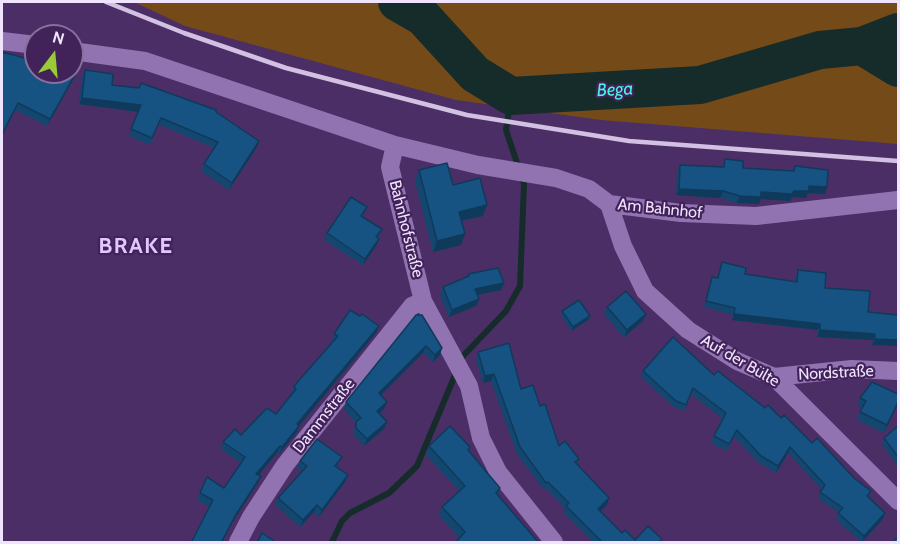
<!DOCTYPE html>
<html>
<head>
<meta charset="utf-8">
<style>
	body { margin:0 }
	#map { position:relative; width:900px; height:544px; overflow:hidden; background:#4c2e66; font-family:Cabin,sans-serif }
	canvas { display:block }
	.frame { position:absolute; inset:0; border:3px solid #f0e3fe; pointer-events:none }
	.north { position:absolute; left:24px; top:24px; width:60px; height:60px; box-sizing:border-box; background:#41235a; border:2px solid #87709c; border-radius:50%; rotate:16deg; font-size:16px; font-weight:700; line-height:24px; text-align:center; color:#f0e3fe }
	.north::after { content:''; display:block; margin:auto; width:21px; height:27px; background:#99cb36; clip-path:polygon(50% 0,100% 100%,50% 72%,0 100%) }
</style>
</head>
<body>
<div id="map">
<canvas width="900" height="544"></canvas>
<div class="frame"></div>
<div class="north">N</div>
</div>
<script>
const ctx = document.querySelector('canvas').getContext('2d');
ctx.lineJoin = 'round';
function paint(path, color) { ctx.fillStyle = color; ctx.fill(path, 'evenodd'); }
const shape = rows => new Path2D(rows.map(r => 'M' + r).join(''));
function strokePath(path, color, width, dash) { ctx.strokeStyle = color; ctx.lineWidth = width; ctx.lineCap = dash ? 'butt' : 'round'; ctx.setLineDash(dash || []); ctx.stroke(path); }
function drawText(font, color, halo, rows, align = 'center') {
  ctx.font = font + ' Cabin,sans-serif'; ctx.lineWidth = 4.5; ctx.setLineDash([]); ctx.textBaseline = 'middle'; ctx.strokeStyle = halo; ctx.fillStyle = color; for (const [text, x, y, turn = 0] of rows) {
    ctx.save(); ctx.translate(x, y); ctx.rotate((+turn || 0) * Math.PI / 180); ctx.textAlign = isNaN(turn) ? turn : align; if (halo) ctx.strokeText(text, 0, 0); ctx.fillText(text, 0, 0); ctx.restore();
  }
}
paint(shape([
	[134,2,898,2,898,144,601,120,456,100,185,26]
]), '#744a18');
strokePath(shape([
	[332,542,342,521,350,513,389,493,417,466,463,356,506,311,520,286,524,184,506,130,511,96]
]), '#162c2a', 6);
strokePath(shape([
	[397,2,423,17,475,74,511,96,700,85,820,50,862,46,898,68],
	[862,46,898,32]
]), '#162c2a', 38);
strokePath(shape([
	[2,41,36,45],
	[72,51,145,61,395,145,478,165,556,178,589,189,609,204,681,213,756,216,898,200],
	[395,145,390,167,423,301,469,386,481,438,498,472,554,542],
	[609,204,623,246,645,291,688,330,737,361,774,377,898,501],
	[774,377,852,369,898,371],
	[238,542,251,517,285,465,412,306,423,301]
]), '#9273b1', 18);
strokePath(shape([
	[106,2,184,33,286,68,467,115,629,141,898,161]
]), '#d2c1e2', 4.5);
paint(shape([
	[2,52,74,78,47,126,15,110,2,136],
	[85,70,112,85,216,112,257,147,229,190,201,171,204,164,214,148,158,124,150,145,129,136,138,112,79,104,82,77],
	[725,159,743,168,793,171,795,166,825,194,808,193,806,198,792,197,790,201,761,199,759,204,737,203,720,198,676,195,677,171,680,165,722,167],
	[419,170,453,185,483,216,462,221,461,245,433,252,415,181],
	[364,214,362,217,382,229,378,238,379,239,376,246,363,265,324,240,327,233],
	[722,262,745,274,796,282,796,276,798,270,825,288,868,312,898,315,898,346,872,345,873,340,817,337,818,330,732,320,733,315,704,307,712,277,717,278],
	[468,274,504,283,501,290,478,295,479,299,476,306,449,317,440,295,443,287,466,278],
	[607,307,643,321,624,337,604,314],
	[562,311,590,316,588,320,571,331,561,315],
	[416,315,442,348,440,355,433,362,423,353,381,395,387,402,384,409,380,414,387,422,384,429,364,446,354,435,354,429,356,423,344,409,346,402],
	[360,316,379,326,376,333,299,426,297,432,279,454,277,453,258,475,258,483,232,523,210,507,197,500,200,493,224,488,241,463,221,449,223,442,241,435,276,414,292,394,291,393,294,386,333,342,332,341,334,334],
	[478,352,540,406,559,446,579,459,577,464,607,505,600,511,622,533,635,540,662,539,660,543,594,543,563,512,565,508,546,488,544,490,517,454,491,381,483,383,476,359],
	[643,371,714,375,781,418,871,491,869,497,885,513,883,519,862,542,836,520,839,513,818,498,822,490,788,453,776,473,758,462,734,437,727,451,711,443,723,419,691,394,684,411,674,407,641,377],
	[898,394,898,404,884,433,857,420,862,408,857,405,860,398],
	[898,426,898,467,882,444,884,438],
	[429,446,470,447,469,452,500,488,498,495,459,538,439,515,442,507,459,491,426,455],
	[300,461,339,464,337,467,348,475,345,482,319,517,314,512,300,527,275,505,278,498,302,471,297,468]
]), '#134770');
paint(shape([
	[77,71,74,78,47,126,50,119],
	[82,98,141,105,139,112,79,104],
	[18,103,15,110,2,136,2,134],
	[259,141,257,147,229,190,232,183],
	[809,186,827,187,825,194,808,193,806,198,792,197,790,201,761,199,759,204,737,203,740,196,761,192,794,191],
	[679,189,723,191,720,198,676,195],
	[487,205,483,216,455,222,459,212],
	[465,234,461,245,433,252,437,241],
	[379,239,376,246,363,265,365,259],
	[504,283,501,290,472,296,475,289],
	[479,299,476,306,449,317,452,310],
	[646,314,643,321,624,337,627,330],
	[734,314,820,324,818,330,732,320],
	[590,316,588,320,571,331,573,327],
	[379,326,376,333,299,426,297,432,279,454,282,447,297,424],
	[820,330,875,334,873,340,817,337],
	[875,339,898,340,898,346,872,345],
	[426,346,423,353,376,400,379,393],
	[442,348,440,355,433,362,435,355],
	[494,374,491,381,483,383,485,376],
	[387,402,384,409,375,418,377,411],
	[898,402,898,404,884,433,887,425],
	[387,422,384,429,364,446,367,439],
	[280,446,277,453,254,481,256,474],
	[790,447,788,453,776,473,778,466],
	[348,475,345,482,319,517,322,510],
	[261,476,258,483,232,523,222,543,221,543,235,516],
	[609,498,607,505,596,516,598,509],
	[317,505,314,512,300,527,303,520],
	[885,513,883,519,862,542,864,536]
]), '#0f3a5b');
const building = shape([
	[2,52,36,61,36,72,72,72,72,70,77,71,50,119,18,103,2,134,2,52],
	[85,70,113,74,112,85,139,88,141,83,216,110,216,112,259,141,232,183,204,164,218,142,161,118,152,138,131,129,141,105,82,98,85,70],
	[725,159,743,161,743,168,794,171,795,166,828,170,827,187,809,186,809,191,794,191,792,194,761,192,761,197,740,196,723,191,679,189,680,165,724,167,725,159],
	[447,163,453,185,480,178,487,205,459,212,465,234,437,241,419,170,447,163],
	[351,197,367,207,361,216,382,229,376,237,379,239,365,259,327,233,351,197],
	[722,262,746,268,745,274,797,282,798,270,826,273,825,288,870,291,868,312,898,315,898,340,875,339,875,334,820,330,820,324,734,314,735,308,706,301,712,277,718,278,722,262],
	[498,268,504,283,475,289,479,299,452,310,443,287,469,276,468,274,498,268],
	[626,291,646,314,627,330,607,307,626,291],
	[579,300,590,316,573,327,562,311,579,300],
	[350,310,360,316,362,314,379,326,297,424,299,426,282,447,280,446,256,474,261,476,235,516,221,543,191,543,213,500,200,493,207,477,224,488,245,457,223,442,235,429,241,435,267,408,276,414,296,389,294,386,338,336,334,334,350,310],
	[416,315,422,315,442,348,435,355,426,346,379,393,387,402,377,411,387,422,367,439,356,428,356,422,361,418,346,402,416,315],
	[673,337,714,375,718,371,765,408,768,405,781,418,784,415,812,443,817,438,854,478,871,491,867,496,885,513,864,536,838,513,843,508,820,492,825,485,790,447,778,466,761,456,737,430,729,444,714,436,726,413,693,388,686,405,676,401,643,371,673,337],
	[509,343,521,389,533,385,540,406,545,404,559,446,565,441,579,459,575,462,609,498,598,509,622,533,625,530,635,540,648,526,662,539,658,543,603,543,566,506,569,503,548,482,546,483,520,447,494,374,485,376,478,352,509,343],
	[872,382,898,394,898,402,887,425,860,412,866,401,860,398,872,382],
	[450,426,470,447,468,450,500,488,496,493,539,543,455,543,465,532,442,507,465,486,429,446,450,426],
	[898,426,898,457,884,438,898,426],
	[317,439,342,457,335,466,348,475,322,510,317,505,303,520,278,498,307,466,300,461,317,439],
	[262,533,277,543,257,543,262,533],
	[898,537,898,543,891,543,898,537]
]);
paint(building, '#165382');
strokePath(building, '#0f3a5b', 1.5);
drawText('16px', '#f0e3fe', '#41235a', [
	["Am Bahnhof",660,209,6],
	["Bahnhofstraße",406,229,76],
	["Auf der Bülte",740,361,30],
	["Nordstraße",836,373,-3],
	["Dammstraße",324,416,-52]
]);
drawText('italic 18px', '#49f3e5', '#41235a', [
	["Bega",615,90,-3]
]);
ctx.letterSpacing = '1.5px';
drawText('bold 22px', '#e2c7fe', '#41235a', [
	["BRAKE",136,247]
]);
ctx.letterSpacing = '0px';
</script>
</body>
</html>
